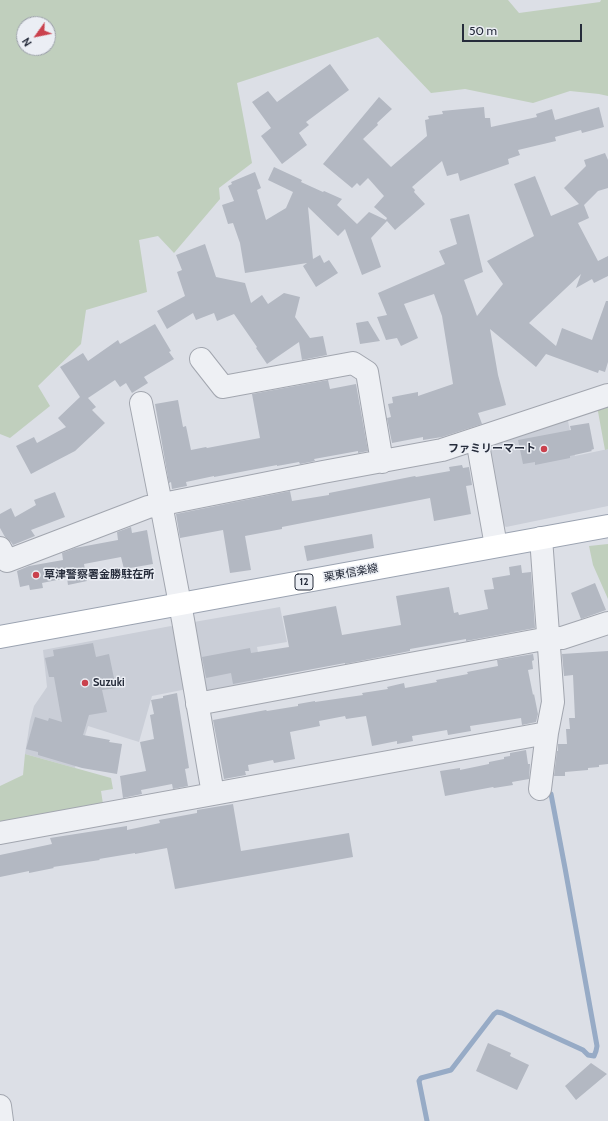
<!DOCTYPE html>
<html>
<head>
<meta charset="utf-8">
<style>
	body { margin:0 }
	#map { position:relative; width:608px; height:1121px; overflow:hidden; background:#dcdfe6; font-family:Cabin,sans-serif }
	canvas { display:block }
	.north { position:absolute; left:16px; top:16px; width:40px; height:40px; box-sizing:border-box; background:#ebeef4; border:1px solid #9ca0aa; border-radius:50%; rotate:237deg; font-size:11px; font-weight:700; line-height:16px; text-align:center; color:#262c3b }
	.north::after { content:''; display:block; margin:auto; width:14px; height:18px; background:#ca414d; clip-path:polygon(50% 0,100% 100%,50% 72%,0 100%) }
	.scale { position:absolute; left:462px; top:24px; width:120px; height:18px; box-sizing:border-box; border:2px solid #262c3b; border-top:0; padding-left:5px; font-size:12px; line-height:14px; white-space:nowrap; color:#262c3b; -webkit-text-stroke:3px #ebeef4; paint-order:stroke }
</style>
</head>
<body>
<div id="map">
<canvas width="608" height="1121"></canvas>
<div class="north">N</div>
<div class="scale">50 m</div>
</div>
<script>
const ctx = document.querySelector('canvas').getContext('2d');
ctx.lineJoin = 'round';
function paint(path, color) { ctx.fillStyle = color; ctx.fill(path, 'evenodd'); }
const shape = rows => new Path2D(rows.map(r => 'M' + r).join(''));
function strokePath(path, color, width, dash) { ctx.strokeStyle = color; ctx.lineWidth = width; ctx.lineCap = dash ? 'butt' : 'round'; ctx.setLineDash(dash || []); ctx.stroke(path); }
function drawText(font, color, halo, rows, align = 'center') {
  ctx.font = font + ' Cabin,"Noto Sans JP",sans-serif'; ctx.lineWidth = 3; ctx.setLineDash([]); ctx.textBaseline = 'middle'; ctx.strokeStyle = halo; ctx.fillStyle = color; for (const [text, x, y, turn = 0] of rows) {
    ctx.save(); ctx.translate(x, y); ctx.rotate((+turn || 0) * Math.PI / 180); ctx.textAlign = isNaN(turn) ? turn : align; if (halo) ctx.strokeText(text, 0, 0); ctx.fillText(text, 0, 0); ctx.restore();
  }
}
paint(shape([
	[567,416,575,456,608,449,608,506,506,527,500,522,489,442],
	[280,607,287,642,257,647,264,684,208,694,202,690,194,622],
	[171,626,177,630,187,689,152,696,139,742,88,726,75,768,25,754,30,721,34,706,47,687,43,650]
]), '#caced7');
paint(shape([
	[0,0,508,0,519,13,600,2,601,0,608,0,608,96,599,94,570,91,533,103,465,89,431,93,378,37,237,83,252,163,219,188,220,199,174,253,158,236,139,240,147,292,86,310,81,344,38,386,50,406,10,438,0,434],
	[24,24,48,24,48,48,24,48],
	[608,402,608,449,605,450,597,406],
	[608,544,608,599,593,565,589,546],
	[25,754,111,778,113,789,101,791,103,804,0,823,0,786,23,775]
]), '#c0cfbd');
strokePath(shape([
	[427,1121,419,1081,421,1078,451,1070,494,1014,497,1012,502,1013,583,1050,588,1055,594,1056,596,1051,597,1046,565,868,551,794]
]), '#97abc6', 5);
paint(shape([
	[330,64,349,90,306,122,309,125,299,133,307,145,282,164,261,136,271,128,252,102,268,91,277,102],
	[379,97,392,109,377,123,378,125,363,139,391,167,427,136,425,120,429,119,428,116,443,114,442,111,484,107,485,118,490,118,491,127,537,117,536,114,552,109,555,120,599,107,604,127,582,133,581,130,555,137,556,141,518,150,520,155,508,159,509,164,460,181,458,173,447,176,442,161,412,187,415,190,414,192,425,204,395,230,387,221,371,238,381,267,362,275,345,229,338,236,308,207,313,259,320,255,324,263,329,260,338,273,316,287,303,266,307,263,245,273,240,243,233,223,228,224,222,205,234,201,228,186,232,184,231,182,255,172,261,188,257,190,266,220,286,208,293,192,268,180,274,167,302,180,301,182,323,192,324,191,342,199,337,205,357,224,369,212,386,220,387,218,374,207,384,196,368,178,360,186,357,183,352,188,323,164],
	[605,153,608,160,608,188,598,191,584,205,589,218,578,223,598,261,608,256,608,276,594,283,592,279,576,288,581,274,529,323,556,346,562,328,592,340,606,301,608,301,608,362,605,372,599,370,598,373,546,354,536,367,490,329,498,375,506,405,478,413,482,424,442,437,423,440,423,437,392,443,387,418,391,417,388,404,393,403,392,397,418,392,418,396,453,384,442,316,434,294,404,304,418,338,401,346,397,338,386,340,377,317,387,315,378,293,445,264,439,251,457,244,450,219,469,214,483,272,464,280,477,316,503,284,487,261,534,236,514,184,535,176,551,216,579,204,564,188,586,166,584,160],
	[205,244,216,277,245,283,251,303,262,295,268,304,284,293,300,297,295,317,310,338,323,336,327,355,302,360,299,342,267,364,256,348,257,347,234,314,217,321,214,313,196,320,193,313,167,329,157,311,185,296,177,272,182,270,176,255],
	[368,321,380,341,360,344,356,323],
	[155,324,171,351,169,352,174,359,144,377,148,383,132,393,126,383,120,387,115,380,88,398,96,407,92,410,105,423,75,451,31,474,16,446,34,437,37,443,66,427,58,418,80,397,60,367,83,353,88,361,118,340,120,344],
	[328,380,330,389,356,384,368,451,358,453,358,451,314,459,315,461,300,464,299,462,277,466,277,465,214,477,214,476,186,482,187,486,172,489,171,482,169,483,155,404,178,400,183,427,186,426,191,450,206,447,207,448,260,438,252,394],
	[589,423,594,449,591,450,592,451,570,456,570,458,535,465,535,462,523,464,518,440,571,430,570,426],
	[462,465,463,468,469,467,472,485,466,486,471,514,434,521,430,498,282,527,282,529,245,536,251,570,230,573,223,530,180,538,176,514,290,491,292,501,329,495,329,493,415,476,416,477,450,471,449,467],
	[55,492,65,517,31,530,35,536,13,545,11,542,5,537,0,528,0,514,11,508,15,517,36,505,34,500],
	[131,527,132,533,147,530,153,564,124,569,121,557,84,564,87,581,68,585,67,578,42,583,43,588,30,590,29,585,20,587,17,571,29,566,63,560,62,553,75,548,118,540,117,532],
	[372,534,374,548,307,561,304,546],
	[521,565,522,573,531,572,535,628,466,641,466,639,410,649,410,651,345,664,345,663,233,684,231,673,206,678,202,657,250,648,251,653,289,647,283,616,336,606,342,635,401,625,396,596,449,587,454,613,458,612,459,615,488,609,484,590,494,589,492,578,510,575,509,567],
	[595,583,606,610,581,619,571,593],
	[93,643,96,657,109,654,116,688,102,690,107,712,89,715,83,735,110,740,109,742,122,744,117,774,82,768,38,755,38,752,26,749,35,717,48,721,49,718,62,722,54,677,49,677,45,658,54,656,53,650],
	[608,651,608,764,599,765,599,767,588,768,588,770,565,772,565,776,554,776,557,751,558,751,558,744,567,744,566,729,570,729,569,718,575,718,573,675,564,676,562,654],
	[533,654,534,660,532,661,533,669,528,670,533,695,534,694,538,714,536,722,522,725,521,718,470,726,471,731,448,735,447,730,412,736,413,741,397,744,397,741,372,746,366,716,346,719,345,716,319,721,320,726,290,732,295,759,274,763,273,760,248,765,249,771,245,771,246,775,224,779,213,720,266,710,267,711,298,706,298,704,315,701,315,702,363,695,362,693,388,689,387,687,404,683,405,688,437,682,436,680,468,674,467,672,498,666,497,660],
	[177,693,189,768,185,769,188,786,173,789,172,784,141,790,142,794,123,798,120,776,146,771,140,742,154,739,150,715,154,714,151,700,163,698,163,696],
	[526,750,528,764,530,764,529,779,512,782,513,785,494,788,493,787,445,796,440,771,460,768,460,770,489,764,489,762,504,759,504,757,510,756,510,753],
	[233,804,241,851,349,833,353,857,175,889,167,848,135,854,135,853,99,859,100,860,53,867,54,868,29,873,29,871,0,877,0,855,52,844,50,838,127,826,127,830,160,823,159,820,197,813,197,810],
	[488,1043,511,1053,510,1056,529,1065,517,1090,476,1071],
	[591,1063,607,1074,576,1100,565,1086]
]), '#b3b8c2');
const minor = shape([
	[201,359,223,387,353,363,367,372,382,462],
	[141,403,161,504,183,620,213,794],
	[477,439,496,546],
	[0,548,7,561,148,507,323,472,442,450,608,395],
	[197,704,549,638,562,638,608,623],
	[540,789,547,733],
	[0,833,547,733,553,702,541,538],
	[0,1106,2,1121]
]);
const major = shape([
	[0,637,608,526]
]);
strokePath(minor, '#a2a6af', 24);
strokePath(major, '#9ba3b1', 24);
strokePath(minor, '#eef0f4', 22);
strokePath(major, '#fff', 22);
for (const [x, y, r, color] of [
	[544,449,4,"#ca414d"],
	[36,575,4,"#ca414d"],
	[85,683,4,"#ca414d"]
]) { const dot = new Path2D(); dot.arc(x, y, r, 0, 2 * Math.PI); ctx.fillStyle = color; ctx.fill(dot); strokePath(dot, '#ebeef4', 1.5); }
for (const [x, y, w] of [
	[304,582,18]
]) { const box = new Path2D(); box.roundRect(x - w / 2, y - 8, w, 16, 3); ctx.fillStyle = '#ebeef4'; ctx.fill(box); strokePath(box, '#262c3b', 1); }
drawText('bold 10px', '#262c3b', null, [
	["12",304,582]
]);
drawText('bold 11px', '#262c3b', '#ebeef4', [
	["ファミリーマート",536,449,"right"],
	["草津警察署金勝駐在所",44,575],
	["Suzuki",93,683]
], 'left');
drawText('11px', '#262c3b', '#ebeef4', [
	["栗東信楽線",351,573,-10]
]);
</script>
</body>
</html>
